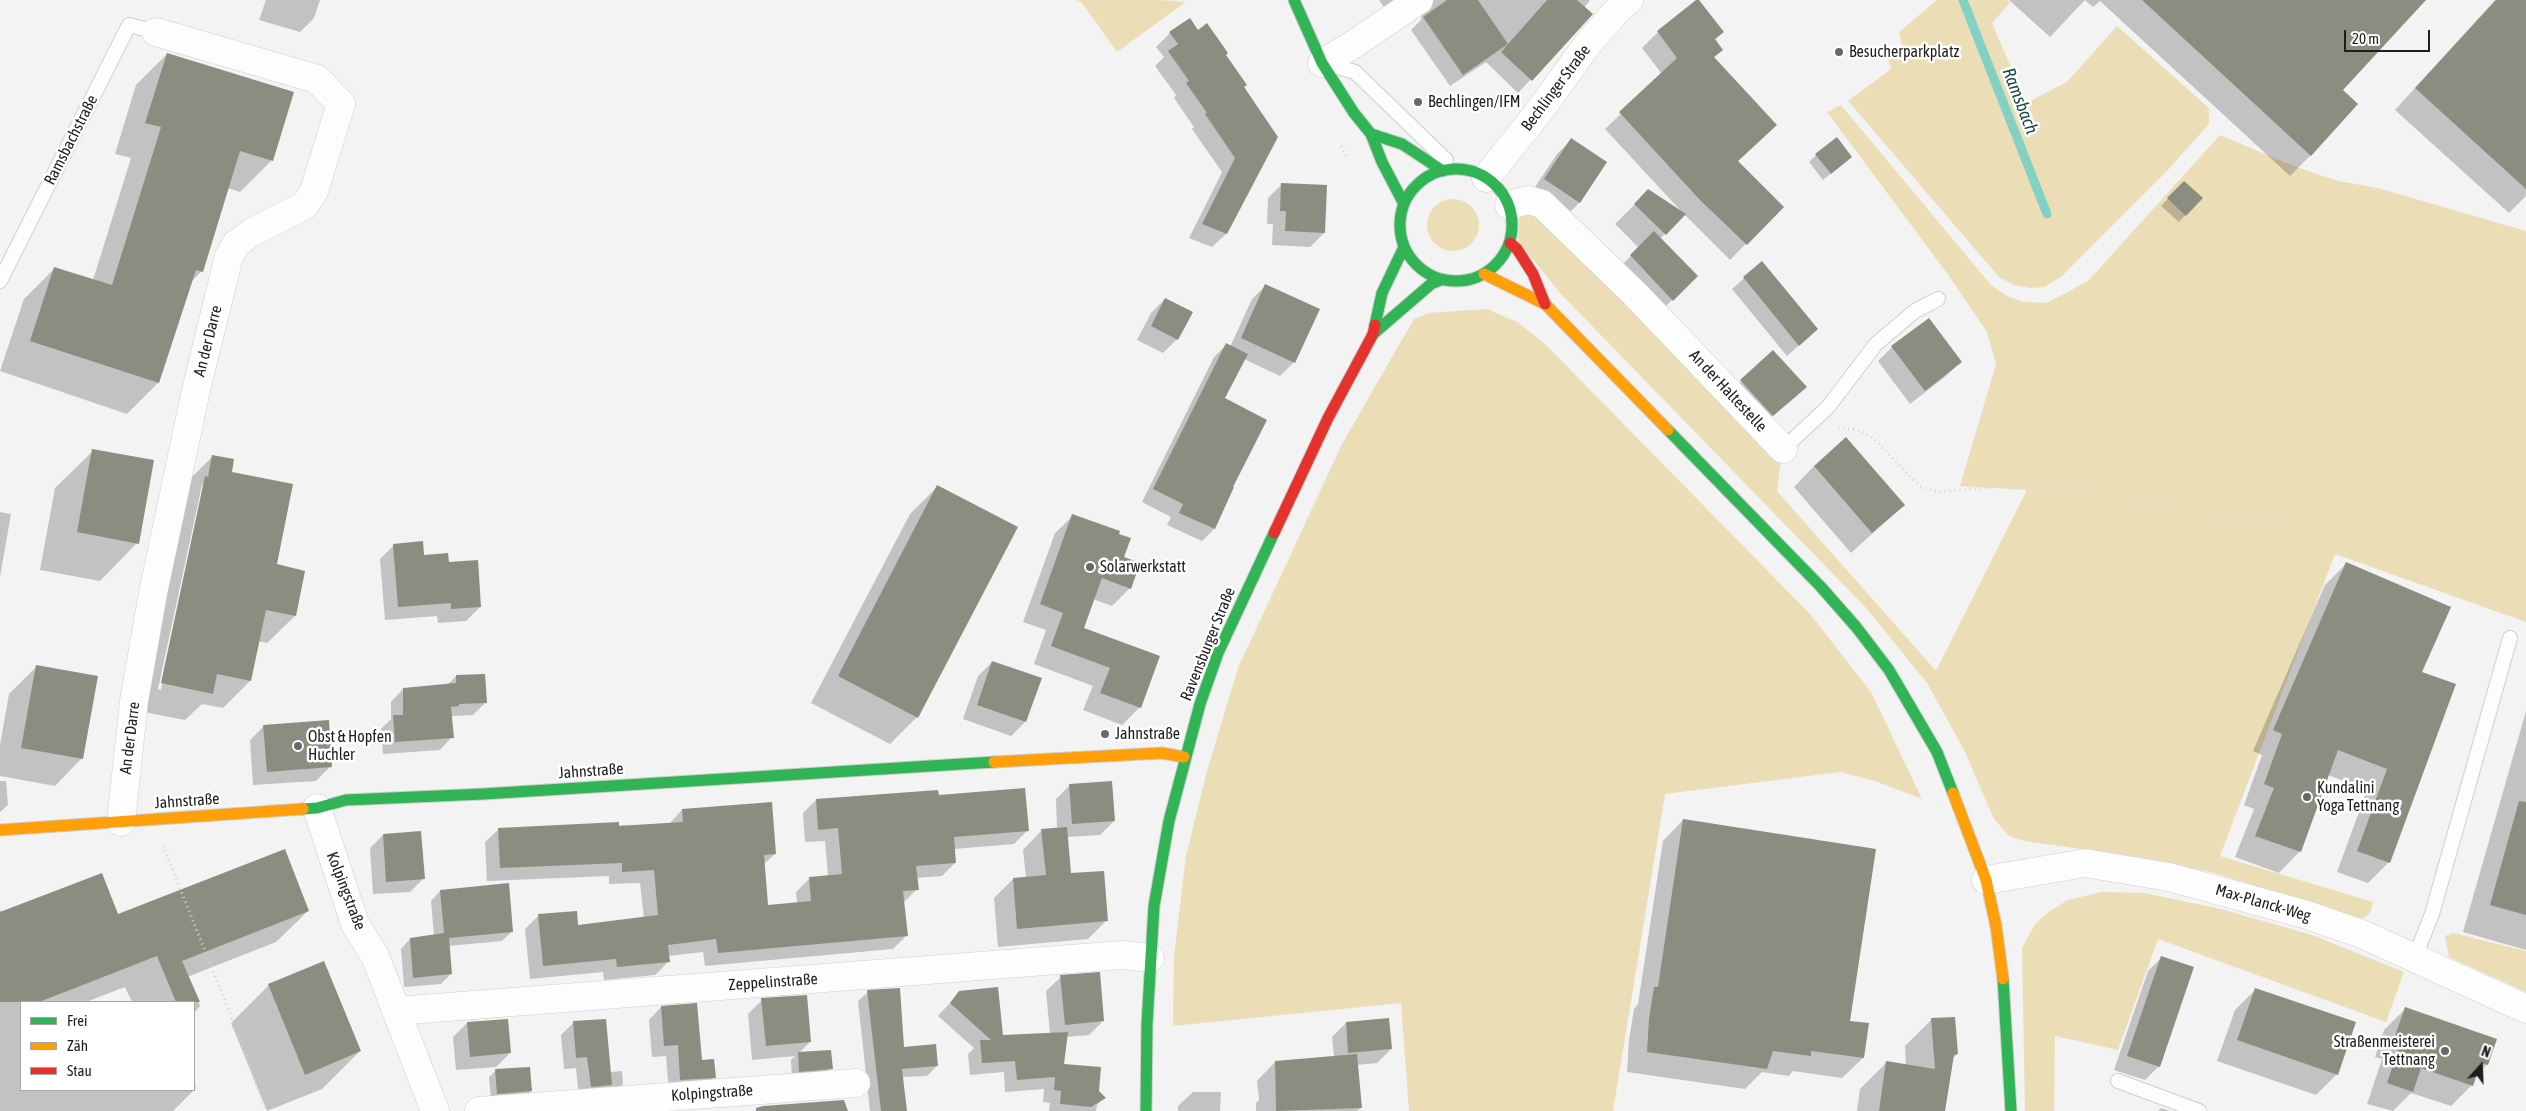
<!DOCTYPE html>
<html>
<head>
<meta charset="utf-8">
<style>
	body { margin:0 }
	#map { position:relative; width:2526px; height:1111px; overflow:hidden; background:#f2f3f2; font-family:"Asap Condensed",sans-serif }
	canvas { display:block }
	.legend { position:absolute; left:20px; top:1001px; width:175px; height:90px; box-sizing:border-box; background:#fff; border:1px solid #a5a5a4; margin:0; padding:6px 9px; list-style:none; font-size:15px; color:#1d1e1c }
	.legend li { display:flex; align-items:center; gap:10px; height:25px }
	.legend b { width:25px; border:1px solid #a5a5a4 }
	.north { position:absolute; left:2456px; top:1041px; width:50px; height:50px; -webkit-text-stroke:4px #fff; paint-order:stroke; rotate:20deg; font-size:14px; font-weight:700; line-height:20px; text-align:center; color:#1d1e1c }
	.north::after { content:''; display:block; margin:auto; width:18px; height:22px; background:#1d1e1c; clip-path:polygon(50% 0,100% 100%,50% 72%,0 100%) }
	.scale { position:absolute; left:2344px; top:30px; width:86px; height:22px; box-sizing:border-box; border:2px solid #1d1e1c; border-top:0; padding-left:6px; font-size:15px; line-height:18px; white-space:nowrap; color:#1d1e1c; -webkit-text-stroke:4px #fff; paint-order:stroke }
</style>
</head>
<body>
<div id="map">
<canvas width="2526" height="1111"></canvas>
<ul class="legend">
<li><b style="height:6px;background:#30b455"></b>Frei</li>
<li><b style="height:6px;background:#ff9f0a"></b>Zäh</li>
<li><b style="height:6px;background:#e5322d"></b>Stau</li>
</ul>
<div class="north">N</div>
<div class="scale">20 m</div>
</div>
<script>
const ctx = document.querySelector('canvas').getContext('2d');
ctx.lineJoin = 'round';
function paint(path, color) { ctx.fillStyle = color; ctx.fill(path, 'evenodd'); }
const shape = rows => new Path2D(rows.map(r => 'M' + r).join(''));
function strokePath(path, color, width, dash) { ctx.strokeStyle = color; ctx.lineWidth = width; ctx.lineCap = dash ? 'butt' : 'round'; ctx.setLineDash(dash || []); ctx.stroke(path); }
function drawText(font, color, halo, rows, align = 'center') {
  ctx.font = font + ' "Asap Condensed",sans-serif'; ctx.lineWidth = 5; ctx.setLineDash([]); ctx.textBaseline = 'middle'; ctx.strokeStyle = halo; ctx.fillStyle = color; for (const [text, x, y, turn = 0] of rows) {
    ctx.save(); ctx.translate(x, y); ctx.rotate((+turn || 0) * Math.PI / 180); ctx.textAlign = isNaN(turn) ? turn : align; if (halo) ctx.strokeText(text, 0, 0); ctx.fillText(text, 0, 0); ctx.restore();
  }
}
paint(shape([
	[1076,0,1159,0,1186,2,1117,52,1082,3],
	[1937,0,2007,0,2010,3,1992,23,2026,103,2067,82,2117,26,2209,108,2209,124,2167,171,2061,277,2044,287,2031,288,2014,285,1999,277,1848,101,1891,69,1888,59,1902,46,1899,32],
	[1841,105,1991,285,2007,296,2024,302,2047,303,2088,281,2220,135,2296,167,2338,181,2378,188,2526,231,2526,622,2335,554,2220,856,2373,902,2370,913,2362,919,2211,872,2138,857,2024,841,2009,836,1994,819,1964,750,1927,683,1867,609,1560,293,1518,241,1520,211,1539,208,1782,453,1777,491,1936,671,2027,490,1960,486,1996,364,1987,332,1949,276,1827,112],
	'1427 225a26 26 0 1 1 52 0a26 26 0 1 1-52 0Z',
	[1487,309,1519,323,1547,346,1810,614,1871,692,1922,799,1875,781,1840,772,1665,794,1613,1111,1409,1111,1401,1003,1173,1026,1174,956,1186,856,1207,771,1238,668,1342,444,1414,319,1429,313],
	[2101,892,2144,893,2221,909,2312,935,2404,972,2386,1022,2158,939,2118,1050,2055,1036,2054,1111,2025,1111,2022,948,2035,924,2050,911,2068,900],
	[2453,933,2526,951,2526,992,2449,957,2445,936]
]), '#ebdeb7');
paint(shape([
	[266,0,320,0,314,18,300,32,259,20],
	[1379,0,1397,0,1384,7],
	[1415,0,1590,0,1584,8,1591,14,1518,93,1486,62,1450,86,1411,30,1421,20,1422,12],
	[1698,0,1723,32,1714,40,1721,50,1713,58,1775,125,1737,162,1782,207,1730,260,1684,214,1660,239,1696,276,1660,312,1619,268,1639,248,1615,224,1648,191,1681,211,1605,129,1662,74,1642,48,1658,32],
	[2009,0,2085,0,2050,37],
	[2085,0,2424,0,2341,90,2311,155,2290,176,2100,1,2093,7],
	[2495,0,2526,0,2526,196,2509,213,2395,110],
	[1170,33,1224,55,1276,137,1226,234,1212,247,1189,238,1222,172,1192,129,1194,127,1174,98,1176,95,1155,66,1164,57,1156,47],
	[167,54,292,93,271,161,240,192,228,188,202,271,191,282,158,383,127,414,0,371,24,299,55,268,93,280,131,158,115,154,136,85],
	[1571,140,1606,163,1579,203,1565,217,1531,193,1557,154],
	[1816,155,1844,163,1823,180,1809,162],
	[2184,182,2201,198,2179,222,2161,206],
	[1282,184,1324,233,1310,247,1272,245,1273,224,1267,224,1268,198],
	[1762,262,1817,329,1787,356,1732,289],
	[1266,285,1294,362,1280,376,1244,359,1224,399,1233,488,1214,529,1202,541,1167,525,1171,517,1142,502,1214,357,1226,345,1230,347,1252,299],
	[1165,299,1191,313,1177,339,1163,353,1137,340,1151,313],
	[1892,347,1960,362,1946,376,1910,404,1878,361],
	[1773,352,1805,387,1758,429,1727,395],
	[93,451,137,543,100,581,40,570,55,488],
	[213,456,230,473,275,565,295,616,267,643,258,641,250,681,223,708,202,704,185,720,134,710,186,483],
	[202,485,204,485,161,690,158,689],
	[1814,466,1904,505,1851,553,1794,487],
	[937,487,917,717,890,744,811,703,910,514],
	[0,512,11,514,0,577],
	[1073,516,1122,558,1130,588,1112,606,1093,599,1082,628,1140,707,1122,725,1083,710,1093,686,1034,664,1046,630,1023,622,1055,533],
	[394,545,448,564,480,607,466,621,438,623,437,616,385,620,380,559],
	[2346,564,2420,672,2389,862,2368,883,2337,872,2367,790,2328,775,2299,852,2279,873,2235,857,2254,809,2244,805,2262,755,2253,751,2325,585],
	[992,662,1025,722,1011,736,963,719,978,676],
	[36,667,82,758,55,786,0,776,0,745,9,694],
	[456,676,486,702,473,715,451,716,452,737,440,750,383,754,381,729,391,719,391,702,403,689,447,685],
	[2526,711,2526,950,2463,932],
	[264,726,330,767,316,781,253,785,250,740],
	[0,781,6,781,8,805,0,812],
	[1070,785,1114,821,1100,835,1066,837,1070,875,1107,920,1088,939,998,947,994,898,1013,879,1026,878,1023,850,1042,830,1057,829,1056,799],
	[938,796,1028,830,1014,844,954,849,955,863,942,876,916,878,917,889,903,903,907,935,893,949,705,966,703,952,668,956,668,962,655,975,604,980,603,972,530,979,525,929,538,916,577,926,644,918,640,883,609,884,609,876,487,881,485,842,499,829,669,824,682,810,775,854,763,865,767,906,797,903,796,892,810,878,828,876,825,841,805,842,803,813,816,800],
	[1683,820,1849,1022,1863,1058,1842,1078,1793,1071,1789,1076,1762,1072,1745,1089,1627,1072,1629,1040,1634,1009,1638,1004,1663,841],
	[383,835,423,879,410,892,373,894,370,848],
	[440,891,512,931,502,941,448,946,451,974,441,984,404,987,401,949,410,939,434,936,431,901],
	[0,909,2,913,118,915,308,911,276,942,187,977,200,1006,194,1013,194,1002,132,1002,125,987,86,1002,21,1002,21,1090,194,1090,194,1084,196,1088,173,1111,0,1111],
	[2162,957,2159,1066,2145,1080,2114,1070,2148,971],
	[1061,977,1103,1021,1089,1035,1066,1037,1063,1065,1104,1098,1097,1105,1096,1111,1049,1111,1050,1103,1043,1102,1044,1089,1005,1092,1004,1072,970,1075,968,1054,974,1048,938,1016,960,992,1002,1036,1050,1034,1046,991],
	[269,985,360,1051,322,1089,267,1111,231,1023],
	[2256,989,2337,1074,2316,1095,2217,1061,2235,1010],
	[868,992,903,1048,937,1066,927,1076,902,1077,905,1111,870,1111,858,1001],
	[762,1000,810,1042,799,1053,831,1067,824,1074,792,1078,791,1060,795,1056,752,1060,748,1014],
	[696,1005,701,1061,714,1077,702,1089,669,1092,666,1056,652,1057,649,1020,661,1007],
	[2405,1009,2487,1064,2475,1076,2472,1085,2451,1106,2411,1093,2393,1111,2367,1104,2382,1059,2375,1057,2384,1030],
	[1931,1020,1957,1054,1952,1059,1944,1111,1857,1111,1860,1089,1887,1062,1906,1065,1905,1046],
	[467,1023,510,1053,496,1067,456,1070,453,1037],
	[573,1023,610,1072,622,1071,623,1084,611,1096,579,1098,576,1068,564,1069,561,1035],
	[1346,1023,1391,1049,1377,1063,1357,1065,1361,1108,1357,1111,1256,1111,1256,1103,1259,1100,1257,1081,1275,1062,1334,1057,1332,1037],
	[495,1071,531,1091,524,1098,491,1100,489,1077],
	[1193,1092,1221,1092,1220,1111,1178,1111,1178,1106],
	[2161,1108,2170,1111,2158,1111]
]), '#0003');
strokePath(shape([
	[1963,0,2047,214]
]), '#83d0c4', 9);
paint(shape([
	[1447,0,1478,0,1508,44,1463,75,1423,17],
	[1547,0,1577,0,1593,14,1532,81,1501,52],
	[1696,0,1699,0,1724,32,1715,39,1723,50,1714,57,1777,125,1738,161,1784,207,1747,245,1700,200,1619,112,1677,58,1657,31],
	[2142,0,2426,0,2343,90,2358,104,2311,156],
	[2496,0,2526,0,2526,189,2415,88],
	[1190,18,1198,30,1207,23,1228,53,1226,55,1247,85,1244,87,1278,137,1227,234,1202,224,1235,158,1205,114,1207,113,1186,83,1189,81,1168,51,1178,44,1169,32],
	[167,53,294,92,273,161,240,151,203,272,196,270,159,383,30,341,54,267,112,285,161,127,145,123],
	[1837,137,1852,157,1831,174,1815,154],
	[1571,138,1607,162,1580,203,1544,179],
	[2184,181,2203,198,2186,216,2167,198],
	[1281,183,1327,185,1325,233,1285,231,1286,211,1280,211],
	[1648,189,1686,214,1666,235,1634,204],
	[1654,231,1698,276,1673,301,1630,255],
	[1762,261,1818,329,1799,346,1743,277],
	[1265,284,1320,309,1295,363,1241,338],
	[1165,298,1193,312,1178,340,1151,326],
	[1929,318,1962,362,1925,391,1891,346],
	[1226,343,1248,354,1225,398,1267,420,1233,487,1234,487,1215,529,1179,513,1183,504,1153,489],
	[1773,350,1807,387,1773,416,1740,380],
	[1846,437,1905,505,1872,533,1814,466],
	[92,449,154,460,139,544,77,532],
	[212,455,234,459,232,472,293,484,277,564,305,571,296,616,266,610,251,681,217,674,213,694,161,683,205,476,208,477],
	[937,485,1018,527,918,718,838,676],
	[1072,514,1120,531,1119,534,1131,538,1124,557,1140,563,1131,589,1102,578,1084,628,1160,656,1141,708,1100,693,1110,668,1051,646,1063,613,1040,604],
	[423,541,424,555,448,553,449,562,478,560,481,607,451,609,451,603,398,607,393,544],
	[2346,562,2451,607,2422,672,2456,684,2390,863,2357,851,2387,769,2338,750,2301,852,2255,836,2274,788,2264,784,2282,734,2273,730],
	[992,661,1042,678,1026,722,977,705],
	[36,665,98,676,83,759,21,748],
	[485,674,487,703,459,704,459,706,451,707,454,738,395,742,393,715,403,715,403,688,456,683,456,675],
	[329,720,332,767,267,772,263,725],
	[1112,781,1115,821,1072,824,1069,784],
	[1025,788,1029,831,954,837,956,863,916,866,919,890,903,891,908,936,718,953,716,939,668,945,670,962,617,967,616,959,543,966,538,914,577,911,578,925,658,915,654,870,622,872,622,863,500,868,498,828,619,822,619,826,683,822,682,809,772,802,776,854,764,855,768,905,811,901,809,877,842,874,838,828,818,830,816,799,938,790,939,795],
	[2519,801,2526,802,2526,915,2490,905],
	[1683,819,1876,849,1850,1021,1869,1023,1864,1058,1811,1051,1811,1056,1773,1051,1767,1069,1647,1052,1649,1019,1654,987,1658,987],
	[1067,827,1071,873,1104,871,1108,921,1017,929,1013,878,1046,875,1041,829],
	[421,831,425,879,386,882,383,834],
	[285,849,309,911,182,961,200,1002,176,1002,157,956,39,1002,0,1002,0,912,102,873,118,914],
	[509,883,513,932,449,938,452,974,413,978,410,938,444,933,440,890],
	[2161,956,2194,967,2160,1067,2127,1056],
	[324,961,361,1051,305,1075,268,984],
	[1100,972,1104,1021,1065,1025,1060,975],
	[998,987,1003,1035,1068,1032,1064,1064,1101,1067,1099,1091,1106,1098,1091,1107,1060,1104,1061,1091,1054,1090,1055,1077,1017,1080,1015,1061,982,1063,980,1040,991,1040,950,1003,959,991],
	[900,988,904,1047,936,1044,938,1066,902,1069,907,1111,881,1111,867,990],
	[2255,988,2356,1022,2338,1075,2237,1040],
	[807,995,811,1042,766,1046,761,998],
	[697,1003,702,1060,714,1059,716,1078,680,1080,678,1045,664,1046,661,1006],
	[2405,1007,2497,1039,2488,1065,2481,1063,2473,1086,2421,1068,2413,1092,2387,1083,2402,1038,2395,1036],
	[1955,1017,1958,1054,1954,1055,1945,1111,1879,1111,1886,1061,1935,1069,1931,1018],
	[1389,1018,1392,1049,1348,1053,1346,1022],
	[508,1019,511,1053,470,1057,467,1022],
	[606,1019,612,1085,591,1087,587,1057,576,1058,573,1021],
	[831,1050,833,1069,799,1072,798,1052],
	[1357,1054,1362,1108,1276,1111,1275,1061],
	[530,1067,532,1091,497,1094,495,1069],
	[844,1100,848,1111,756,1111,756,1108,763,1106]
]), '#8b8d80');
const lane = shape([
	[1324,63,1355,72,1446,160],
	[0,281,129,25,156,32],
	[1783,449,1828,407,1876,344,1915,311,1938,299],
	[2415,957,2432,914,2510,638],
	[2118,1081,2199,1111]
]);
const street = shape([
	[1322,63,1351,46,1419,0],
	[1486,178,1541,109,1587,45,1621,6,1629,0],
	[1509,205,1528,200,1542,204,1636,295,1783,449],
	[317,808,355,924,375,956,435,1111],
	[121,822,134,701,153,593,196,390,229,256,236,244,251,233,305,205,314,191,341,104,317,79,156,32],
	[1986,880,2085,863,2169,877,2304,914,2362,934,2526,1009],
	[396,1011,1122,955,1150,958],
	[479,1111,856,1083]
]);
const fast = shape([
	[1294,0,1322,63,1354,113,1371,134,1382,162,1404,204],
	[1371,134,1402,144,1443,171],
	'1400 225a56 56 0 1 1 112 0a56 56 0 1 1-112 0Z',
	[1375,325,1382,293,1404,247],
	[1373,334,1431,284,1441,280],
	[1668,430,1821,587,1857,628,1889,670,1937,752,1953,793],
	[303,809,317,808,346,800,483,794,994,762],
	[2003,979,2011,1111],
	[1146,1111,1147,1024,1154,906,1169,821,1200,704,1218,653,1274,533]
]);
const slow = shape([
	[1484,274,1545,304,1668,430],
	[994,762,1162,753,1184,757],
	[1953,793,1986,880,1996,926,2003,979],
	[0,830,303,809]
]);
const jam = shape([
	[1510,243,1517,249,1533,274,1545,304],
	[1274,533,1328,418,1373,334,1375,325]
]);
strokePath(lane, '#cdcecd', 16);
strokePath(street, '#cdcecd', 29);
strokePath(fast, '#cdcecd', 13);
strokePath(slow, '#cdcecd', 13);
strokePath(jam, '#cdcecd', 13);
strokePath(shape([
	[1341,146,1347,158],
	[1838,429,1855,429,1872,437,1920,486,1938,492,2005,486,2059,486,2170,508,2315,529],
	[163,846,226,1003,266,1111]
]), '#d3d3d3', 3, [1, 4]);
strokePath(lane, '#fdfdfd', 14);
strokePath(street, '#fdfdfd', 28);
strokePath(fast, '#30b455', 11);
strokePath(slow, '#ff9f0a', 11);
strokePath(jam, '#e5322d', 11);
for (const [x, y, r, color] of [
	[1839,52,5,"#686967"],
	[1418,102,5,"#686967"],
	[1090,567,5,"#686967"],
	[1105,734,5,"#686967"],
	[298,746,5,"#686967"],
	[2307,797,5,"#686967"],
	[2445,1051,5,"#686967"]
]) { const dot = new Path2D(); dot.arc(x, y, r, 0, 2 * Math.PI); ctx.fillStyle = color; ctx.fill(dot); strokePath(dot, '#fff', 2); }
drawText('16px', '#1d1e1c', '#fff', [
	["Besucherparkplatz",1849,52],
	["Bechlingen/IFM",1428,102],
	["Solarwerkstatt",1100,567],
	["Jahnstraße",1115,734],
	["Obst & Hopfen",308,737],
	["Huchler",308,755],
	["Kundalini",2317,788],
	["Yoga Tettnang",2317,806],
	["Straßenmeisterei",2435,1042,"right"],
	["Tettnang",2435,1060,"right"]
], 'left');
drawText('16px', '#1d1e1c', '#fff', [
	["Bechlinger Straße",1556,88,-53],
	["Ramsbachstraße",71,140,-63],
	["An der Darre",208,341,-76],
	["An der Haltestelle",1728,391,47],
	["Ravensburger Straße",1208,644,-68],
	["An der Darre",130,738,-83],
	["Jahnstraße",591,771,-4],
	["Jahnstraße",187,801,-4],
	["Kolpingstraße",346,891,69],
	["Max-Planck-Weg",2263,903,16],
	["Zeppelinstraße",773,982,-4],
	["Kolpingstraße",712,1093,-4]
]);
drawText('italic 18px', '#1a4a43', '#fff', [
	["Ramsbach",2020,101,69]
]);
</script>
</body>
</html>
